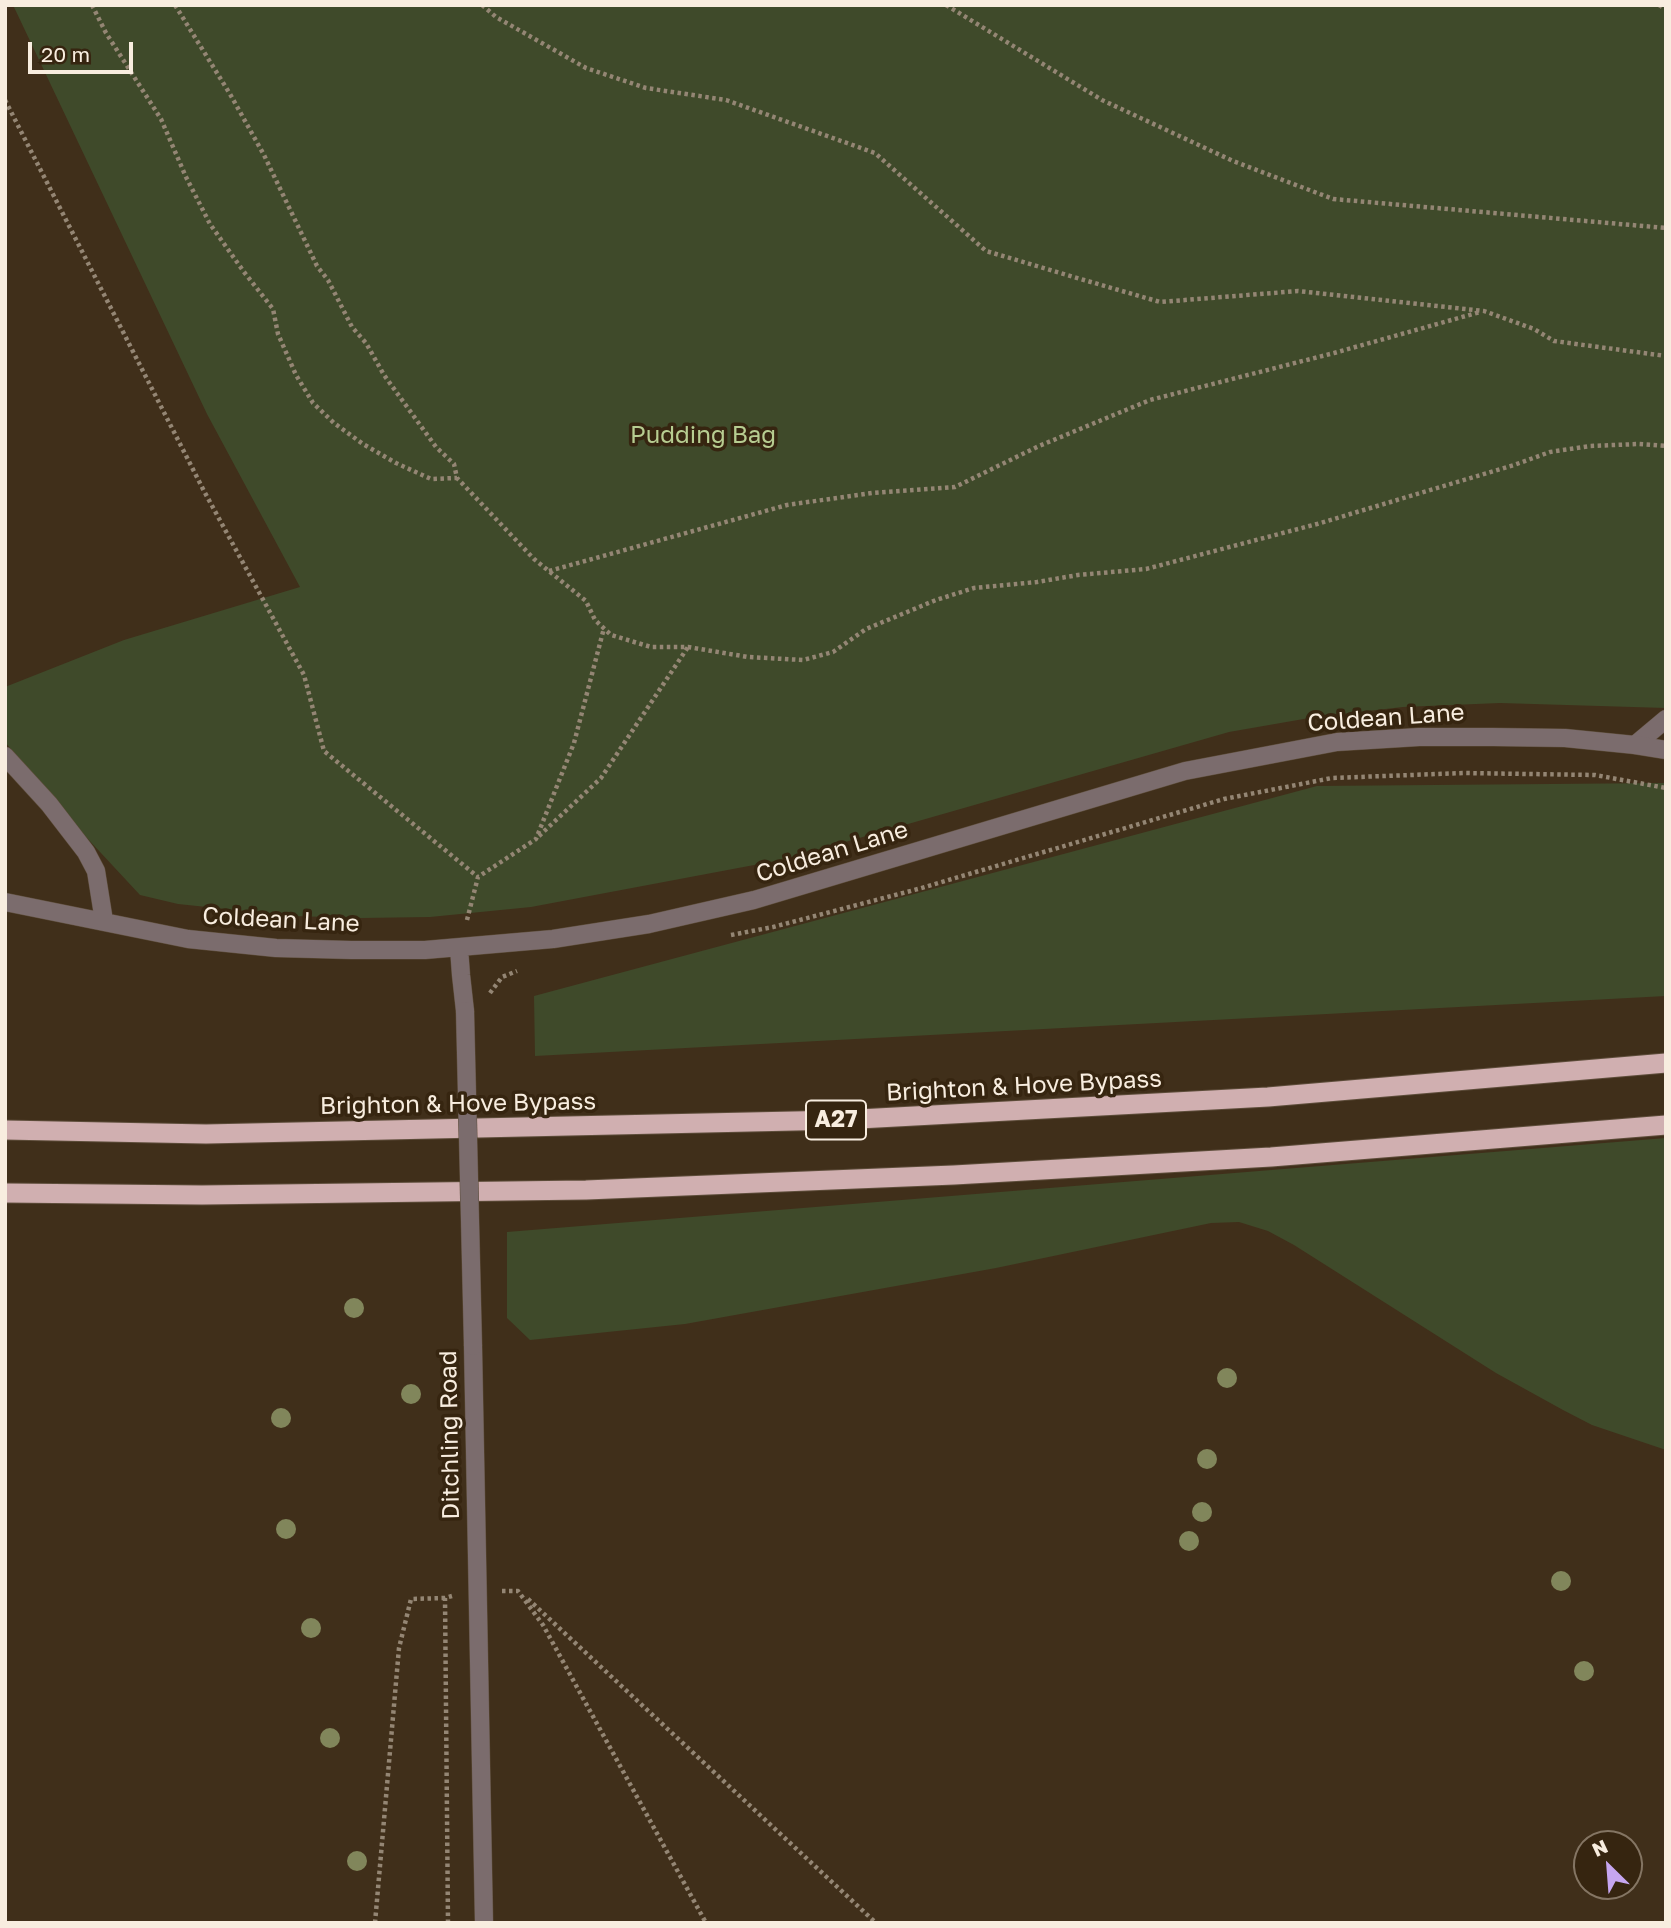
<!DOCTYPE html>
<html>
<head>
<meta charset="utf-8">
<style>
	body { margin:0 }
	#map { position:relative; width:1671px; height:1928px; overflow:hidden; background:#402f1a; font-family:"Golos Text",sans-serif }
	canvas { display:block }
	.frame { position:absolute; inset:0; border:7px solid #f8eddf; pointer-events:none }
	.north { position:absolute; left:1573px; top:1830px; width:70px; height:70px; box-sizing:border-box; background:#362510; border:2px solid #847563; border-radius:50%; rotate:335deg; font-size:19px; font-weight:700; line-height:28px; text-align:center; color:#f8eddf }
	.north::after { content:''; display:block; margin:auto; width:24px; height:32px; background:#c6a6f0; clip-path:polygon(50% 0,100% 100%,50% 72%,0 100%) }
	.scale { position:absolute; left:28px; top:42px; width:105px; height:32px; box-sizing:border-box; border:4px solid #f8eddf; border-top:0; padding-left:9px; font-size:21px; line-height:24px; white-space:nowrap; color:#f8eddf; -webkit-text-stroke:5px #362510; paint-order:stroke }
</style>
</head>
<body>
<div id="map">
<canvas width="1671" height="1928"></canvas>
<div class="frame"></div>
<div class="north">N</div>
<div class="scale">20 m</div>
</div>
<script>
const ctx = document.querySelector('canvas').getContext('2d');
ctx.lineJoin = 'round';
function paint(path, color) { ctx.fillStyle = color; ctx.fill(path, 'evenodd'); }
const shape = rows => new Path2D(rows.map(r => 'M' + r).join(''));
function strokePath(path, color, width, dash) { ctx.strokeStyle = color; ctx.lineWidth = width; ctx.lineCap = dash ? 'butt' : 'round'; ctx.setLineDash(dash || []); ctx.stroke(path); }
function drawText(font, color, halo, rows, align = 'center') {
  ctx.font = font + ' "Golos Text",sans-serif'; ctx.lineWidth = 7; ctx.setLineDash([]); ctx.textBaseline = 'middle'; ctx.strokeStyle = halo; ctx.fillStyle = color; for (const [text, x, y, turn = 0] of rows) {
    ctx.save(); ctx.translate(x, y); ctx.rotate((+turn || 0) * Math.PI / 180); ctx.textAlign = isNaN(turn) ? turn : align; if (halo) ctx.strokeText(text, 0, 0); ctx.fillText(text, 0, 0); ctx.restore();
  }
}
paint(shape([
	[13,5,1666,5,1666,708,1500,703,1403,707,1315,717,1229,732,786,859,531,907,430,917,361,918,293,916,178,904,140,895,74,824,5,742,5,687,124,640,300,587,207,414],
	[1666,783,1666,996,535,1056,534,996,1317,786],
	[1666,1138,1666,1450,1592,1425,1563,1410,1496,1373,1294,1245,1268,1231,1239,1222,1211,1223,996,1268,685,1324,530,1340,507,1318,507,1232]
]), '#3f4a2a');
const service = shape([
	[1635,745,1666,719]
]);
const tertiary = shape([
	[5,756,49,804,86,852,96,871,104,921],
	[5,902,188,939,276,948,351,950,425,950,553,939,649,924,754,900,1185,771,1337,742,1419,737,1493,737,1565,738,1635,745,1666,750],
	[459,948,461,975,465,1011],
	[473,1346,484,1923]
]);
const trunk = shape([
	[5,1130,206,1134,840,1120,1268,1097,1666,1063],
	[5,1193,202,1195,586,1190,954,1175,1271,1157,1666,1125]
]);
strokePath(service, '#5d4d3a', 19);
strokePath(tertiary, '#5d4d3a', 19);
strokePath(trunk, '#5d4d3a', 21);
strokePath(shape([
	[92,5,106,33,161,119,186,177,210,224,244,272,273,309,278,334,296,375,313,403,334,423,363,444,396,463,431,479,457,478],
	[175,5,230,94,264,155,317,266,328,280,352,327,366,343,384,375,436,447,454,464,457,478,534,559,586,601,595,620,611,635,651,647,688,647,748,657,803,660,833,652,866,629,936,600,974,588,1037,582,1078,575,1146,569,1317,524,1514,465,1550,452,1590,446,1639,444,1666,446],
	[482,5,496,17,586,68,646,88,726,100,875,153,986,251,1084,280,1160,302,1298,291,1484,311,1534,329,1554,341,1666,356],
	[946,5,1102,100,1233,161,1333,199,1666,228],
	[1659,5,1666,9],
	[5,100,204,491,304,675,324,751,478,877],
	[549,571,787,505,872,493,955,487,1039,446,1150,400,1334,353,1480,312],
	[539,836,601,778,688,647],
	[467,920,478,877,536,839,574,743,604,628],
	[731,935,773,927,918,889,1224,799,1332,778,1463,773,1595,775,1666,788],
	[490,993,502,977,517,971],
	[502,1591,518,1591,543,1625,706,1923],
	[528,1599,876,1923],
	[375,1923,399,1648,411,1599,445,1598],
	[448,1923,445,1598,452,1596]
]), '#948674', 4.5, [3.5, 3.5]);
strokePath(service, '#7b6c6d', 18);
strokePath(tertiary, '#7b6c6d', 18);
strokePath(trunk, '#d0afb0', 19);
const tertiaryBridge = shape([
	[465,1011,473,1346]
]);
strokePath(tertiaryBridge, '#5d4d3a', 19, []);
strokePath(tertiaryBridge, '#7b6c6d', 18);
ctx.fillStyle = '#81865b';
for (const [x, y] of [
	[354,1308],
	[1227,1378],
	[411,1394],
	[281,1418],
	[1207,1459],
	[1202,1512],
	[286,1529],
	[1189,1541],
	[1561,1581],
	[311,1628],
	[1584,1671],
	[330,1738],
	[357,1861]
]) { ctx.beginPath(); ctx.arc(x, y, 10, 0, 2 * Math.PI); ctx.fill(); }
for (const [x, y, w] of [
	[836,1120,60]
]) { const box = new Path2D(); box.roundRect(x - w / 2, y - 19.5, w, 39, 5); ctx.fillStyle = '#362510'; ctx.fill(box); strokePath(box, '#f8eddf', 2); }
drawText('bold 23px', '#f8eddf', null, [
	["A27",836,1120]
]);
drawText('24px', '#b7cd91', '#362510', [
	["Pudding Bag",703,435]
]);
drawText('24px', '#f8eddf', '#362510', [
	["Coldean Lane",1386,718,-4],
	["Coldean Lane",832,852,-17],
	["Coldean Lane",281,920,3],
	["Brighton & Hove Bypass",1024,1086,-3],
	["Brighton & Hove Bypass",458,1104,-1],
	["Ditchling Road",450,1435,-91]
]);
</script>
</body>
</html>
